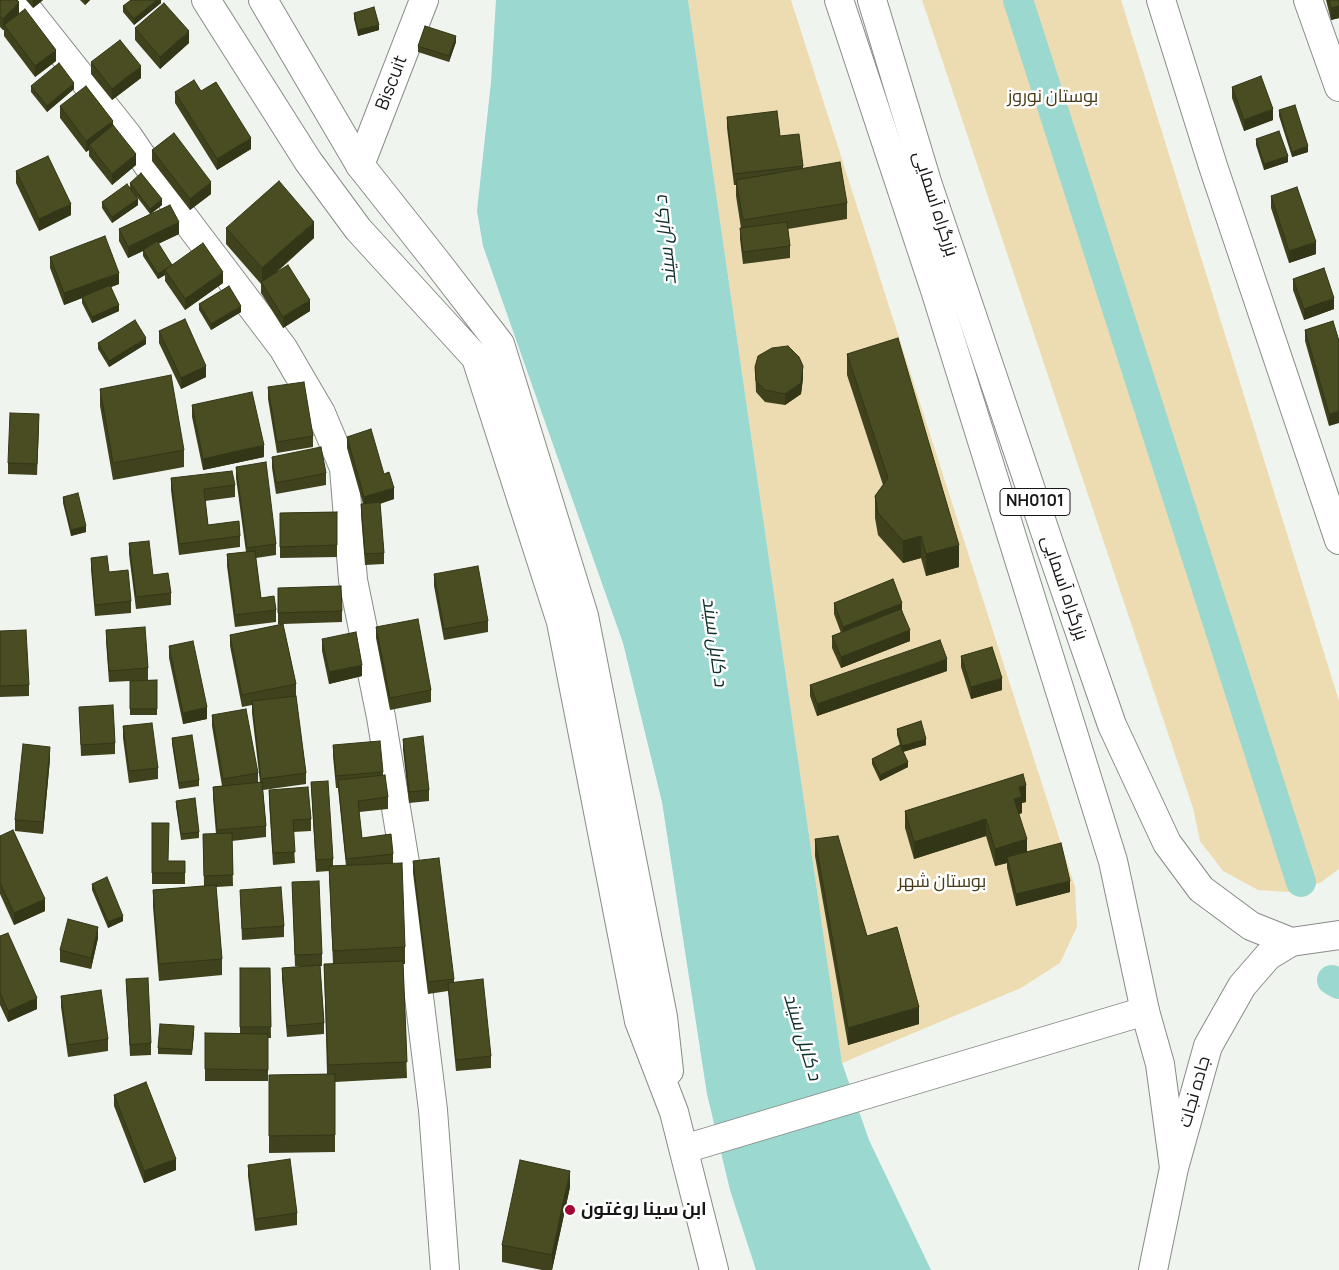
<!DOCTYPE html>
<html>
<head>
<meta charset="utf-8">
<style>
	body { margin:0 }
	canvas { display:block; background:#f0f4ee }
</style>
</head>
<body>
<canvas width="1339" height="1270"></canvas>
<script>
const ctx = document.querySelector('canvas').getContext('2d');
ctx.lineJoin = 'round';
function paint(path, color) { ctx.fillStyle = color; ctx.fill(path, 'evenodd'); }
const shape = rows => new Path2D(rows.map(r => 'M' + r).join(''));
function strokePath(path, color, width, dash) { ctx.strokeStyle = color; ctx.lineWidth = width; ctx.lineCap = dash ? 'butt' : 'round'; ctx.setLineDash(dash || []); ctx.stroke(path); }
function drawText(font, color, halo, rows, align = 'center') {
  ctx.font = font + ' Manrope,Cairo,sans-serif'; ctx.lineWidth = 5; ctx.setLineDash([]); ctx.textBaseline = 'middle'; ctx.strokeStyle = halo; ctx.fillStyle = color; for (const [text, x, y, turn = 0] of rows) {
    ctx.save(); ctx.translate(x, y); ctx.rotate((+turn || 0) * Math.PI / 180); ctx.textAlign = isNaN(turn) ? turn : align; if (halo) ctx.strokeText(text, 0, 0); ctx.fillText(text, 0, 0); ctx.restore();
  }
}
paint(shape([
	[688,0,791,0,1075,887,1077,927,1060,963,1021,988,842,1063],
	[922,0,1121,0,1339,701,1339,869,1320,883,1288,892,1258,890,1223,871,1200,841,1193,808]
]), '#eddcb2');
paint(shape([
	[496,0,688,0,842,1063,869,1140,931,1270,756,1270,730,1190,707,1094,662,802,623,643,483,246,477,211,491,82]
]), '#9ad8d0');
strokePath(shape([
	[1018,0,1301,882],
	[1332,980,1339,984]
]), '#9ad8d0', 30);
const minor = shape([
	[20,0,128,136,179,211,283,348,321,413,344,468,353,580,381,717,408,881,416,972,433,1110,445,1270],
	[1308,0,1339,87],
	[360,165,424,0],
	[684,1149,1145,1011]
]);
const major = shape([
	[206,0,308,161,358,229,476,358,561,622,639,1021,674,1112,714,1270],
	[263,0,360,165,436,261,500,344,584,616,663,1017,669,1071],
	[839,0,935,290,1113,861,1145,1011,1160,1064,1174,1168],
	[1153,1270,1174,1168,1208,1046,1242,986,1268,956,1291,942]
]);
const highway = shape([
	[872,0,928,185,1052,552,1112,725,1167,843,1201,889,1251,926,1291,942,1339,935],
	[1161,0,1213,166,1339,540]
]);
strokePath(minor, '#888c87', 30);
strokePath(major, '#888c87', 30);
strokePath(highway, '#888c87', 30);
strokePath(minor, '#fff', 28);
strokePath(major, '#fff', 28);
strokePath(highway, '#fff', 28);
paint(shape([
	[0,0,19,13,56,61,35,77,4,36,4,30,3,30,0,27],
	[26,0,43,0,33,8],
	[80,0,90,0,85,5],
	[161,0,161,3,134,25,123,12,123,6],
	[1326,0,1339,0,1339,18,1331,20],
	[354,13,379,30,358,36,354,19],
	[135,28,189,43,160,69,135,40],
	[456,42,449,62,418,52,418,46],
	[91,62,141,78,112,100,91,74],
	[31,86,74,89,47,112,31,92],
	[1232,87,1273,120,1244,131,1232,98],
	[175,92,251,149,217,170,175,103],
	[60,106,113,125,136,165,112,185,89,156,89,150,86,152,60,118],
	[1279,110,1308,152,1292,157,1279,116],
	[727,117,803,166,803,169,847,203,847,219,788,229,790,246,790,258,743,264,740,239,740,228,741,228,736,196,736,185,734,185,727,128],
	[1256,139,1288,162,1264,170,1256,145],
	[152,150,211,194,190,210,152,161],
	[16,171,71,215,39,231,16,183],
	[130,183,162,205,151,214,179,234,158,244,172,265,223,283,185,310,165,281,165,275,158,279,143,256,143,251,128,258,119,241,119,229,150,214,137,197,138,205,112,223,102,208,102,202,130,187],
	[1271,196,1316,254,1289,263,1271,208],
	[226,228,314,238,277,272,310,311,283,328,261,293,261,284,226,244],
	[50,257,119,284,111,287,119,311,92,323,82,303,82,298,64,305,50,268],
	[1293,279,1334,309,1304,320,1293,290],
	[199,304,241,312,211,330,199,310],
	[1333,321,1329,426,1305,341,1305,330],
	[159,331,206,377,181,389,159,343],
	[98,343,146,344,109,367,98,349],
	[847,354,959,567,926,576,921,558,903,563,878,535,875,518,875,496,883,485,847,375],
	[755,367,803,378,801,394,785,405,765,402,756,392],
	[268,387,313,436,313,447,277,453,268,399],
	[100,389,184,450,184,467,113,480,100,406],
	[192,405,264,457,203,470,192,417],
	[39,425,37,475,8,474,8,463],
	[347,437,384,474,394,499,380,504,384,553,384,564,365,565,361,515,361,504,363,504,347,448],
	[272,457,326,473,326,485,276,494,272,468],
	[236,467,276,544,276,555,256,558,261,598,276,610,276,622,235,627,227,566,227,554,246,552,236,478],
	[171,478,235,485,235,497,205,501,208,525,240,536,240,547,179,555,171,490],
	[63,497,86,532,71,536,63,503],
	[337,512,337,557,280,558,280,513],
	[129,543,153,575,171,593,171,605,136,609,129,554],
	[91,558,109,572,131,601,131,613,95,616,91,569],
	[434,574,488,621,488,632,444,640,434,586],
	[278,588,342,611,342,622,283,624,296,684,296,696,306,773,306,784,263,790,266,826,266,837,232,841,233,886,216,887,222,959,222,975,159,981,153,907,153,890,204,886,203,834,216,834,213,798,213,787,222,786,212,726,212,715,258,773,258,782,260,782,252,713,252,705,242,707,230,646,230,635,282,624,278,624],
	[834,603,902,610,910,641,841,668,832,648,832,636,841,633,834,614],
	[376,627,431,690,431,702,390,710,376,638],
	[106,630,148,668,148,680,134,681,157,680,157,715,130,715,130,681,109,682,106,641],
	[0,631,29,685,29,696,0,697],
	[322,639,362,676,329,684,322,651],
	[169,646,207,719,183,724,169,658],
	[961,656,1002,690,971,699,961,667],
	[947,671,817,716,810,696,810,685],
	[79,707,115,743,115,754,81,756],
	[123,726,158,768,158,779,129,783,123,738],
	[897,729,926,745,903,752,908,767,880,781,872,764,872,759,900,745,897,735],
	[172,738,199,780,199,786,179,789,172,744],
	[403,739,429,790,429,801,409,803,403,750],
	[333,745,383,772,383,775,388,797,388,809,359,812,362,838,393,854,393,863,405,947,405,964,403,964,407,1078,335,1082,335,1152,269,1153,269,1075,327,1074,324,964,333,964,329,871,316,872,311,782,333,859,333,866,346,866,338,788,336,788,333,756],
	[50,759,43,834,15,831,15,820],
	[269,790,311,819,311,831,293,832,295,863,273,865,269,801],
	[176,801,199,832,199,838,181,840,176,806],
	[1026,802,1022,803,1022,813,1019,814,1027,852,1070,892,1016,906,1007,868,1007,863,995,866,986,836,914,859,905,828,905,811],
	[152,823,168,861,185,861,185,884,152,884],
	[0,836,45,911,14,925,0,894],
	[815,839,867,936,919,1024,848,1045,815,856],
	[413,861,454,979,454,982,491,1056,491,1068,456,1071,448,991,428,994,413,873],
	[292,882,322,954,322,966,320,966,324,1023,324,1034,287,1037,282,979,282,968,307,966,295,966],
	[92,884,123,921,108,928,92,890],
	[240,890,284,926,284,937,242,940],
	[0,936,37,1009,8,1022,0,1005],
	[98,938,91,969,60,962,60,950],
	[240,968,270,968,271,1038,268,1038,268,1081,205,1081,205,1033,240,1034],
	[126,979,151,1043,151,1055,130,1056],
	[61,996,108,1039,108,1051,68,1057,61,1007],
	[194,1032,192,1055,158,1054,158,1048],
	[114,1095,176,1170,144,1183,114,1106],
	[248,1165,297,1213,297,1225,255,1231,248,1176],
	[570,1187,552,1270,542,1270,502,1262,502,1245]
]), '#3f421c');
paint(shape([
	[33,0,43,0,33,8],
	[85,0,90,0,85,5],
	[157,0,161,0,161,3,134,25,134,19],
	[19,2,19,13,4,25,3,30,3,19],
	[1339,6,1339,18,1331,20,1331,8],
	[379,25,379,30,358,36,358,30],
	[189,31,189,43,160,69,160,57],
	[456,36,456,42,449,62,449,56],
	[56,50,56,61,35,77,35,66],
	[141,66,141,78,112,100,112,89],
	[74,83,74,89,47,112,47,106],
	[1273,109,1273,120,1244,131,1244,120],
	[113,121,113,132,89,145,89,150,86,152,86,141],
	[251,138,251,149,217,170,217,159],
	[1308,146,1308,152,1292,157,1292,152],
	[136,154,136,165,112,185,112,174],
	[1288,156,1288,162,1264,170,1264,164],
	[211,182,211,194,190,210,190,199],
	[138,199,138,205,112,223,112,217],
	[162,199,162,205,150,214,150,209],
	[71,204,71,215,39,231,39,219],
	[179,222,179,234,128,258,128,247],
	[314,222,314,238,262,284,262,268],
	[1316,242,1316,254,1289,263,1289,251],
	[172,265,165,270,165,275,158,279,158,274],
	[223,272,223,283,185,310,185,299],
	[119,273,119,284,64,305,64,293],
	[1334,298,1334,309,1304,320,1304,309],
	[310,300,310,311,283,328,283,317],
	[119,305,119,311,92,323,92,317],
	[241,306,241,312,211,330,211,324],
	[146,338,146,344,109,367,109,361],
	[206,366,206,377,181,389,181,378],
	[803,366,803,378,801,394,785,405,785,394],
	[1339,411,1339,423,1329,426,1329,414],
	[264,445,264,457,203,470,203,459],
	[394,488,394,499,364,508,364,497],
	[86,526,86,532,71,536,71,530],
	[921,536,921,558,903,563,903,541],
	[959,545,959,567,926,576,926,554],
	[902,603,902,615,843,638,843,627],
	[910,630,910,641,841,668,841,657],
	[947,659,947,671,817,716,817,704],
	[362,665,362,676,329,684,329,672],
	[1002,678,1002,690,971,699,971,687],
	[207,707,207,719,183,724,183,713],
	[926,739,926,745,902,752,902,746],
	[50,747,50,759,43,834,43,822],
	[908,762,908,767,880,781,880,775],
	[1026,785,1026,802,1022,803,1022,813,1014,816,1014,799,1019,787],
	[986,819,986,836,914,859,914,842],
	[1027,839,1027,856,1007,857,1007,863,995,866,995,849],
	[1070,881,1070,892,1016,906,1016,894],
	[45,899,45,911,14,925,14,913],
	[123,916,123,921,108,928,108,922],
	[98,927,98,938,91,969,91,958],
	[37,998,37,1009,8,1022,8,1011],
	[919,1007,919,1024,848,1045,848,1028],
	[176,1159,176,1170,144,1183,144,1171],
	[570,1171,570,1187,552,1270,552,1255]
]), '#333617');
const building = shape([
	[0,0,17,0,19,2,3,19,0,16,0,0],
	[131,0,157,0,134,19,123,6,131,0],
	[1329,0,1339,0,1339,6,1331,8,1329,0],
	[164,3,189,31,160,57,135,28,164,3],
	[374,7,379,25,358,30,354,13,374,7],
	[25,9,56,50,35,66,4,25,25,9],
	[425,26,456,36,449,56,418,46,425,26],
	[120,40,141,66,112,89,91,62,120,40],
	[59,63,74,83,47,106,31,86,59,63],
	[1261,76,1273,109,1244,120,1232,87,1261,76],
	[194,80,201,91,216,82,251,138,217,159,175,92,194,80],
	[86,86,113,121,86,141,60,106,86,86],
	[1295,105,1308,146,1292,152,1279,110,1295,105],
	[777,111,780,136,799,134,803,166,734,174,727,117,777,111],
	[113,125,136,154,112,174,89,145,113,125],
	[1279,131,1288,156,1264,164,1256,139,1279,131],
	[174,133,211,182,190,199,152,150,174,133],
	[48,156,71,204,39,219,16,171,48,156],
	[840,162,847,203,743,220,736,180,840,162],
	[141,173,162,199,150,209,130,183,141,173],
	[279,181,314,222,262,268,226,228,279,181],
	[127,184,138,199,112,217,102,202,127,184],
	[1297,187,1316,242,1289,251,1271,196,1297,187],
	[170,205,179,222,128,247,119,229,170,205],
	[787,222,790,246,743,252,740,228,787,222],
	[105,236,119,273,64,293,50,257,105,236],
	[157,241,172,265,158,274,143,250,157,241],
	[203,243,223,272,185,299,165,270,203,243],
	[288,265,310,300,283,317,261,282,288,265],
	[1324,268,1334,298,1304,309,1293,279,1324,268],
	[110,285,119,305,92,317,82,297,110,285],
	[229,286,241,306,211,324,199,304,229,286],
	[185,319,206,366,181,378,159,331,185,319],
	[135,320,146,338,109,361,98,343,135,320],
	[1333,321,1339,341,1339,411,1329,414,1305,330,1333,321],
	[898,338,959,545,926,554,921,536,903,541,878,513,875,496,888,478,847,354,898,338],
	[788,346,799,357,803,366,801,383,785,394,765,390,756,381,755,367,758,356,772,348,788,346],
	[171,375,184,450,113,463,100,389,171,375],
	[304,382,313,436,277,442,268,387,304,382],
	[252,392,264,445,203,459,192,405,252,392],
	[10,413,39,414,37,464,8,463,10,413],
	[371,429,384,474,389,472,394,488,364,497,347,437,371,429],
	[321,447,326,473,276,483,272,457,321,447],
	[266,462,276,544,247,548,236,467,266,462],
	[232,471,235,485,204,489,208,525,239,521,240,536,179,544,171,478,232,471],
	[78,493,86,526,71,530,63,497,78,493],
	[380,502,384,553,365,554,361,504,380,502],
	[337,512,337,545,280,547,280,513,337,512],
	[149,541,153,575,168,573,171,593,136,597,129,543,149,541],
	[255,551,261,598,274,596,276,610,235,615,227,554,255,551],
	[107,556,109,572,128,570,131,601,95,605,91,558,107,556],
	[478,566,488,621,444,629,434,574,478,566],
	[893,579,902,603,843,627,834,603,893,579],
	[341,586,342,611,278,613,278,588,341,586],
	[901,609,910,630,841,657,832,636,901,609],
	[418,619,431,690,390,698,376,627,418,619],
	[283,624,296,684,242,695,230,635,283,624],
	[145,627,148,668,109,671,106,630,145,627],
	[26,630,29,685,0,686,0,631,26,630],
	[356,632,362,665,329,672,322,639,356,632],
	[940,640,947,659,817,704,810,685,940,640],
	[193,641,207,707,183,713,169,646,193,641],
	[992,647,1002,678,971,687,961,656,992,647],
	[157,680,157,709,130,709,130,681,157,680],
	[296,696,306,773,261,779,252,701,296,696],
	[113,705,115,743,81,745,79,707,113,705],
	[246,709,258,773,223,779,212,715,246,709],
	[921,721,926,739,902,746,897,729,921,721],
	[152,723,158,768,129,771,123,726,152,723],
	[192,735,199,780,179,783,172,738,192,735],
	[423,736,429,790,409,792,403,739,423,736],
	[380,741,383,772,336,776,333,745,380,741],
	[23,744,50,747,43,822,15,820,23,744],
	[900,745,908,762,880,775,872,759,900,745],
	[1023,774,1026,785,1019,787,1022,797,1014,799,1027,839,995,849,986,819,914,842,905,811,1023,774],
	[385,775,388,797,358,801,362,838,391,834,393,854,346,859,338,780,385,775],
	[328,781,333,859,316,860,311,782,328,781],
	[262,782,266,826,217,830,213,787,262,782],
	[308,787,311,819,293,820,295,852,273,853,269,790,308,787],
	[195,798,199,832,181,834,176,801,195,798],
	[152,823,169,823,168,861,185,861,185,873,152,873,152,823],
	[13,830,45,899,14,913,0,883,0,836,13,830],
	[232,833,233,875,204,876,203,834,232,833],
	[838,836,867,936,897,927,919,1007,848,1028,815,839,838,836],
	[1061,843,1070,881,1016,894,1007,857,1061,843],
	[439,858,454,979,428,982,413,861,439,858],
	[402,863,405,947,333,951,329,866,402,863],
	[107,877,123,916,108,922,92,884,107,877],
	[319,881,322,954,295,955,292,882,319,881],
	[216,885,222,959,159,964,153,890,216,885],
	[281,887,284,926,242,929,240,890,281,887],
	[68,919,98,927,91,958,60,950,68,919],
	[8,933,37,998,8,1011,0,993,0,936,8,933],
	[403,961,407,1062,328,1065,324,964,403,961],
	[320,965,324,1023,287,1026,282,968,320,965],
	[240,968,270,968,271,1027,240,1027,240,968],
	[148,978,151,1043,130,1045,126,979,148,978],
	[483,979,491,1056,456,1060,448,983,483,979],
	[101,990,108,1039,68,1045,61,996,101,990],
	[160,1024,194,1026,192,1050,158,1048,160,1024],
	[205,1033,268,1034,268,1070,205,1069,205,1033],
	[335,1074,335,1135,269,1136,269,1075,335,1074],
	[146,1082,176,1159,144,1171,114,1095,146,1082],
	[290,1159,297,1213,255,1219,248,1165,290,1159],
	[520,1160,570,1171,552,1255,502,1245,520,1160]
]);
paint(building, '#494d21');
strokePath(building, '#333617', 1);
for (const [x, y, r, color] of [
	[570,1210,6,"#a30534"]
]) { const dot = new Path2D(); dot.arc(x, y, r, 0, 2 * Math.PI); ctx.fillStyle = color; ctx.fill(dot); strokePath(dot, '#fff', 2); }
for (const [x, y, w] of [
	[1035,502,70]
]) { const box = new Path2D(); box.roundRect(x - w / 2, y - 13.5, w, 27, 4); ctx.fillStyle = '#fff'; ctx.fill(box); strokePath(box, '#161816', 1); }
drawText('bold 16px', '#161816', null, [
	["NH0101",1035,502]
]);
drawText('18px', '#161816', '#fff', [
	["Biscuit",392,83,-69],
	["بزرگراه آسمایی",935,204,72],
	["بزرگراه آسمایی",1064,588,71],
	["جاده نجات",1195,1092,-74]
]);
drawText('18px', '#483a15', '#fff', [
	["بوستان نوروز",1053,97],
	["بوستان شهر",942,882]
]);
drawText('bold 18px', '#161816', '#fff', [
	["ابن سینا روغتون",581,1210]
], 'left');
drawText('italic 19px', '#0f2f2c', '#fff', [
	["د کابل سيند",666,240,-96],
	["د کابل سيند",714,642,82],
	["د کابل سيند",802,1037,73]
]);
</script>
</body>
</html>
